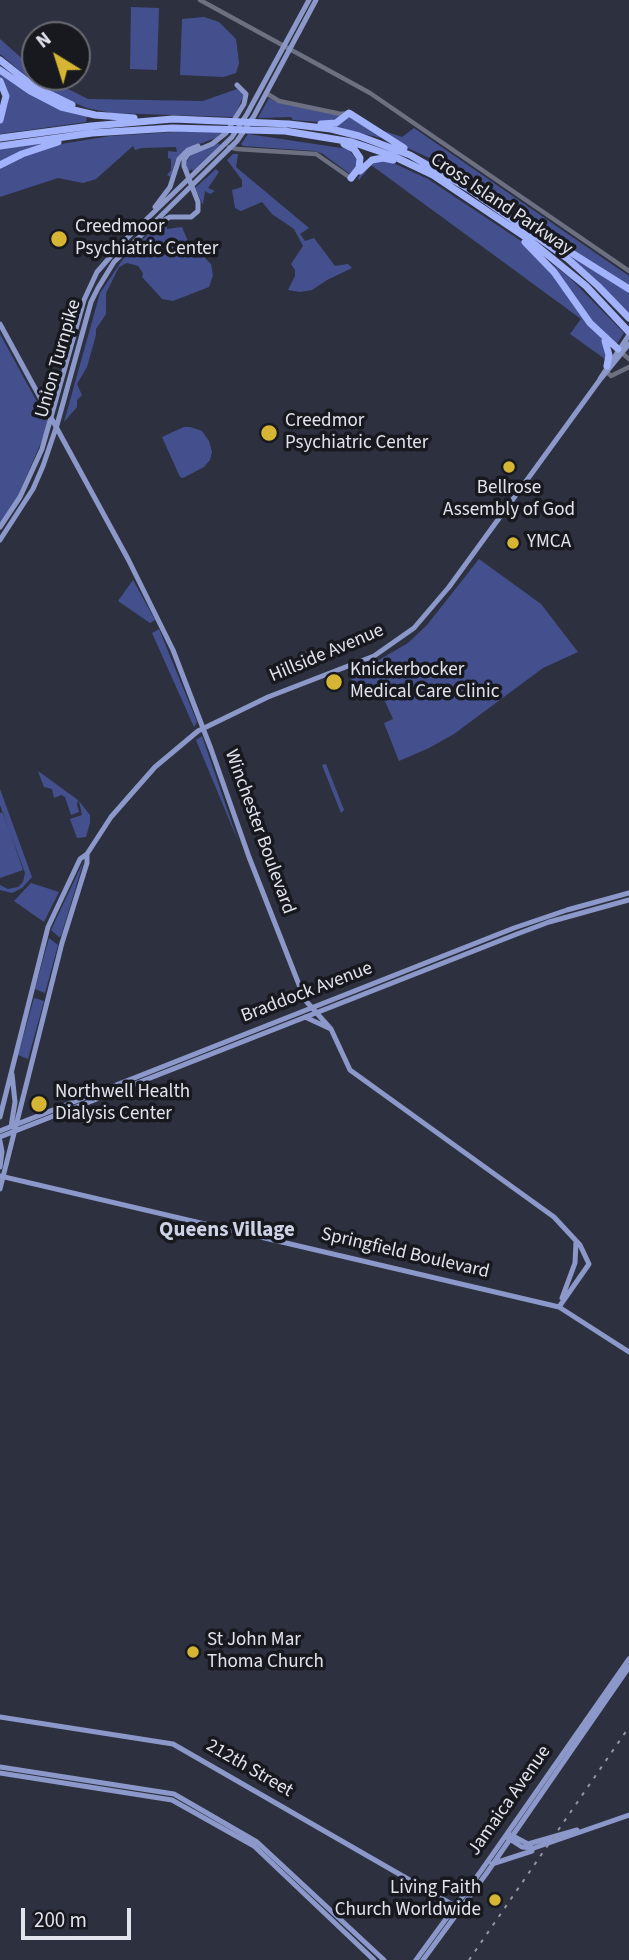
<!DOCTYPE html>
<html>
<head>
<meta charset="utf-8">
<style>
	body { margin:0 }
	#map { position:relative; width:629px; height:1960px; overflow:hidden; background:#2d313f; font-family:"Source Sans 3",sans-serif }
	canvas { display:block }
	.north { position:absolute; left:21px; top:21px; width:70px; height:70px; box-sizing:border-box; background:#17191f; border:2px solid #686a71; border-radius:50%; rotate:322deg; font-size:19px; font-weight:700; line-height:28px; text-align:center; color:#e1e4ed }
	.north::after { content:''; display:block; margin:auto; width:24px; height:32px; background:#d6b534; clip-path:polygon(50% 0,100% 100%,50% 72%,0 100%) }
	.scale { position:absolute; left:21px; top:1908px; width:110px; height:32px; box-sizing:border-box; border:4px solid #e1e4ed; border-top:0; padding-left:9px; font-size:21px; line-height:24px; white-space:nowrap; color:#e1e4ed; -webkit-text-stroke:5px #17191f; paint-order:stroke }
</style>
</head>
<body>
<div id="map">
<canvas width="629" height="1960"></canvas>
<div class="north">N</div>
<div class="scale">200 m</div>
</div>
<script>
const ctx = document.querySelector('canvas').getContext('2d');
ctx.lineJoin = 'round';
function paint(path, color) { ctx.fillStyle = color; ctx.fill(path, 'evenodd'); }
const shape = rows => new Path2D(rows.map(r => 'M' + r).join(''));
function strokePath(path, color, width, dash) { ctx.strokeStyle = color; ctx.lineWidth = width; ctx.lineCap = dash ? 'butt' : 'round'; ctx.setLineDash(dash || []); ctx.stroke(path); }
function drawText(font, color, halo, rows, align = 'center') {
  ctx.font = font + ' "Source Sans 3",sans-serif'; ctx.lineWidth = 7; ctx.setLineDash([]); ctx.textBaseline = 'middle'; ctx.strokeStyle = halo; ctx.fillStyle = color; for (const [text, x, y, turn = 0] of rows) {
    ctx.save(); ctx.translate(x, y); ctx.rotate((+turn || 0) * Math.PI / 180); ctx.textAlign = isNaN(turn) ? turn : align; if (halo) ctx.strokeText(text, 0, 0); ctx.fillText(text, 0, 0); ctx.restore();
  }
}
paint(shape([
	[131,7,159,8,157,70,130,69],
	[204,17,219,22,236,39,239,63,236,73,224,77,180,75,182,19],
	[0,39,35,70,35,77,44,77,88,99,203,101,237,89,243,93,243,97,234,117,111,113,87,108,51,93,25,75,0,54],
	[0,72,87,116,86,122,0,134,0,123,8,103,7,90,0,78],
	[269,98,276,102,340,115,340,119,319,122,293,120,291,117,258,118],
	[356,113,381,130,402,137,414,128,629,276,629,287,520,218,467,181,434,160,403,146],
	[348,117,381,136,381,138,334,127],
	[190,131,224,131,221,136,186,149,175,162,171,177,167,175,171,170,171,159,168,158,168,151,177,152,176,147,142,148,135,150,133,146,96,179,83,183,58,178,0,197,0,167,49,146,110,136],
	[248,134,348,149,356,158,356,168,350,174,323,154,315,151,243,146,241,144],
	[48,142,0,162,0,148],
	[217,143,220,145,193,171,192,169,188,172,186,163,191,155],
	[233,154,238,154,236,167,309,228,300,234,305,241,314,238,335,266,348,264,352,268,327,280,312,290,300,292,288,290,295,276,295,270,291,264,303,246,294,229,272,214,262,202,241,211,235,208,232,190,242,187,242,180,227,160],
	[378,160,391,162,428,179,521,241,546,264,583,317,602,339,607,348,605,359,570,334,581,319,371,165,359,180,358,178,366,167],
	[216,169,219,172,208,188,215,191,210,194,205,191,203,205,195,188],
	[166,222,167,229,182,227,195,258,204,257,211,264,213,275,209,287,173,301,162,299,155,291,142,277,143,273,138,266,127,263,119,267,106,293,106,314,96,329,96,335,87,367,77,384,82,395,77,400,77,407,64,422,100,293,123,259,151,231],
	[566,254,629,291,629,314,595,279],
	[548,261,569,277,624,333,616,345,594,324],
	[0,334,49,424,17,498,0,523],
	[184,427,190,427,202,431,209,441,212,452,210,460,204,467,183,478,180,477,162,437],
	[479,559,541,604,578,652,543,668,454,734,429,748,399,761,384,723,393,719,379,688,359,696,349,674,372,664,408,643,427,625],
	[133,580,155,620,150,623,118,601],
	[159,629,197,722,194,727,152,633],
	[202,736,238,841,196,740],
	[326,764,344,810,341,813,322,765],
	[38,771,78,800,77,805,79,812,71,815,65,797,61,795,54,798,52,789,44,787],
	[0,789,32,877,22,888,12,893,0,890,0,885,8,889,18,887,23,882,25,873,0,805],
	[79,801,90,815,90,823,86,837,77,838,70,819,82,815],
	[3,812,23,870,0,878,0,813],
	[84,860,61,936,59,937,51,930],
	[31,883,59,892,44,922,14,901],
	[49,938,58,945,45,993,35,989],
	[34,998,44,1001,28,1059,18,1055]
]), '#44508d');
strokePath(shape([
	[200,0,370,93,629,271],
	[266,93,279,101,341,114,348,113],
	[229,147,237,149,316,154,352,179],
	[621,352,629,359],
	[608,373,611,376,629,367]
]), '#6c7081', 4.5);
strokePath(shape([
	[155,207,170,187,179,159,188,150,198,146],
	[158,223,170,217,191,217,198,211,198,202,184,166,184,160,188,154,212,144,226,133,244,104,246,94,237,85],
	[0,324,128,559,173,650,211,749,249,857,305,1000,331,1029,350,1070,554,1217,580,1245,589,1264,559,1307],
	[600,379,629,335],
	[0,527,20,497,42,449,84,300,97,272,125,240,232,137,247,114,309,0],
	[0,540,33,489,43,466,57,425,91,302,98,288,114,262,237,141,254,116,316,0],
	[305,1017,331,1029],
	[0,1117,48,927,80,859,87,854,111,817,155,767,198,731,268,697,374,656,414,628,449,587,599,381,629,344],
	[11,1127,15,1102,12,1074],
	[0,1131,514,928,567,910,629,893],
	[0,1137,517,934,549,922,629,900],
	[0,1141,2,1152,0,1167],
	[0,1176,559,1307,629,1352],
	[0,1189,62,943,87,863,87,854],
	[562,1298,575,1263,576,1242],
	[0,1717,173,1744,460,1909],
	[0,1767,174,1794,257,1842,384,1960],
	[0,1773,172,1800,254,1846,374,1960],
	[511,1835,528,1844,577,1830],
	[508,1838,522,1847,534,1848,629,1815],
	[492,1864,532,1851],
	[416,1960,481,1871,629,1659],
	[423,1960,486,1874,629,1667]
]), '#8c98ca', 5);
strokePath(shape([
	[0,60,33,86,72,105],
	[0,70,30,91,61,107,95,115,134,118],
	[0,81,6,96,0,120],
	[321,124,336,123,349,113,404,148],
	[0,138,91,126,173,119,289,124,331,129,359,136,410,155,469,189,568,259,598,286,629,318],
	[344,144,354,149,360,158,359,168,351,178],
	[0,146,92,133,172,128,285,131,352,142,393,156,433,175,527,238,586,286,629,332],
	[0,165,22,154,58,142],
	[360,171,372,160,383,158,393,160],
	[551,240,629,289],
	[525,242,554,272,590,323,618,349],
	[605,341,609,355,607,366]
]), '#a2b2fb', 7);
strokePath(shape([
	[469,1960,629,1727]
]), '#9397a2', 2, [3.5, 7]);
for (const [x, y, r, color] of [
	[59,239,9,"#d6b534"],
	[269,433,9,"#d6b534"],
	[509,467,7,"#d6b534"],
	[513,543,7,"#d6b534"],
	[334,682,9,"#d6b534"],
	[39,1104,9,"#d6b534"],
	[193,1652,7,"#d6b534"],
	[495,1900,7,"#d6b534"]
]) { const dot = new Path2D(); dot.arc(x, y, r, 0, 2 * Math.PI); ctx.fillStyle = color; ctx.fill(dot); strokePath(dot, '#17191f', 2.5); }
drawText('19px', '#e1e4ed', '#17191f', [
	["Cross Island Parkway",501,205,34],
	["Union Turnpike",59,359,-74],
	["Hillside Avenue",327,654,-23],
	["Winchester Boulevard",259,832,70],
	["Braddock Avenue",307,993,-21],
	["Springfield Boulevard",405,1254,13],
	["212th Street",249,1769,30],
	["Jamaica Avenue",510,1801,-55]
]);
drawText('19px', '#e1e4ed', '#17191f', [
	["Creedmoor",75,228],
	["Psychiatric Center",75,250],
	["Creedmor",285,422],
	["Psychiatric Center",285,444],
	["Bellrose",509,489,"center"],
	["Assembly of God",509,511,"center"],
	["YMCA",527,543],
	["Knickerbocker",350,671],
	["Medical Care Clinic",350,693],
	["Northwell Health",55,1093],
	["Dialysis Center",55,1115],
	["St John Mar",207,1641],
	["Thoma Church",207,1663],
	["Living Faith",481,1889,"right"],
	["Church Worldwide",481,1911,"right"]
], 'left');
drawText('bold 21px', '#cdd2e5', '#17191f', [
	["Queens Village",227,1231]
]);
</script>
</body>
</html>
